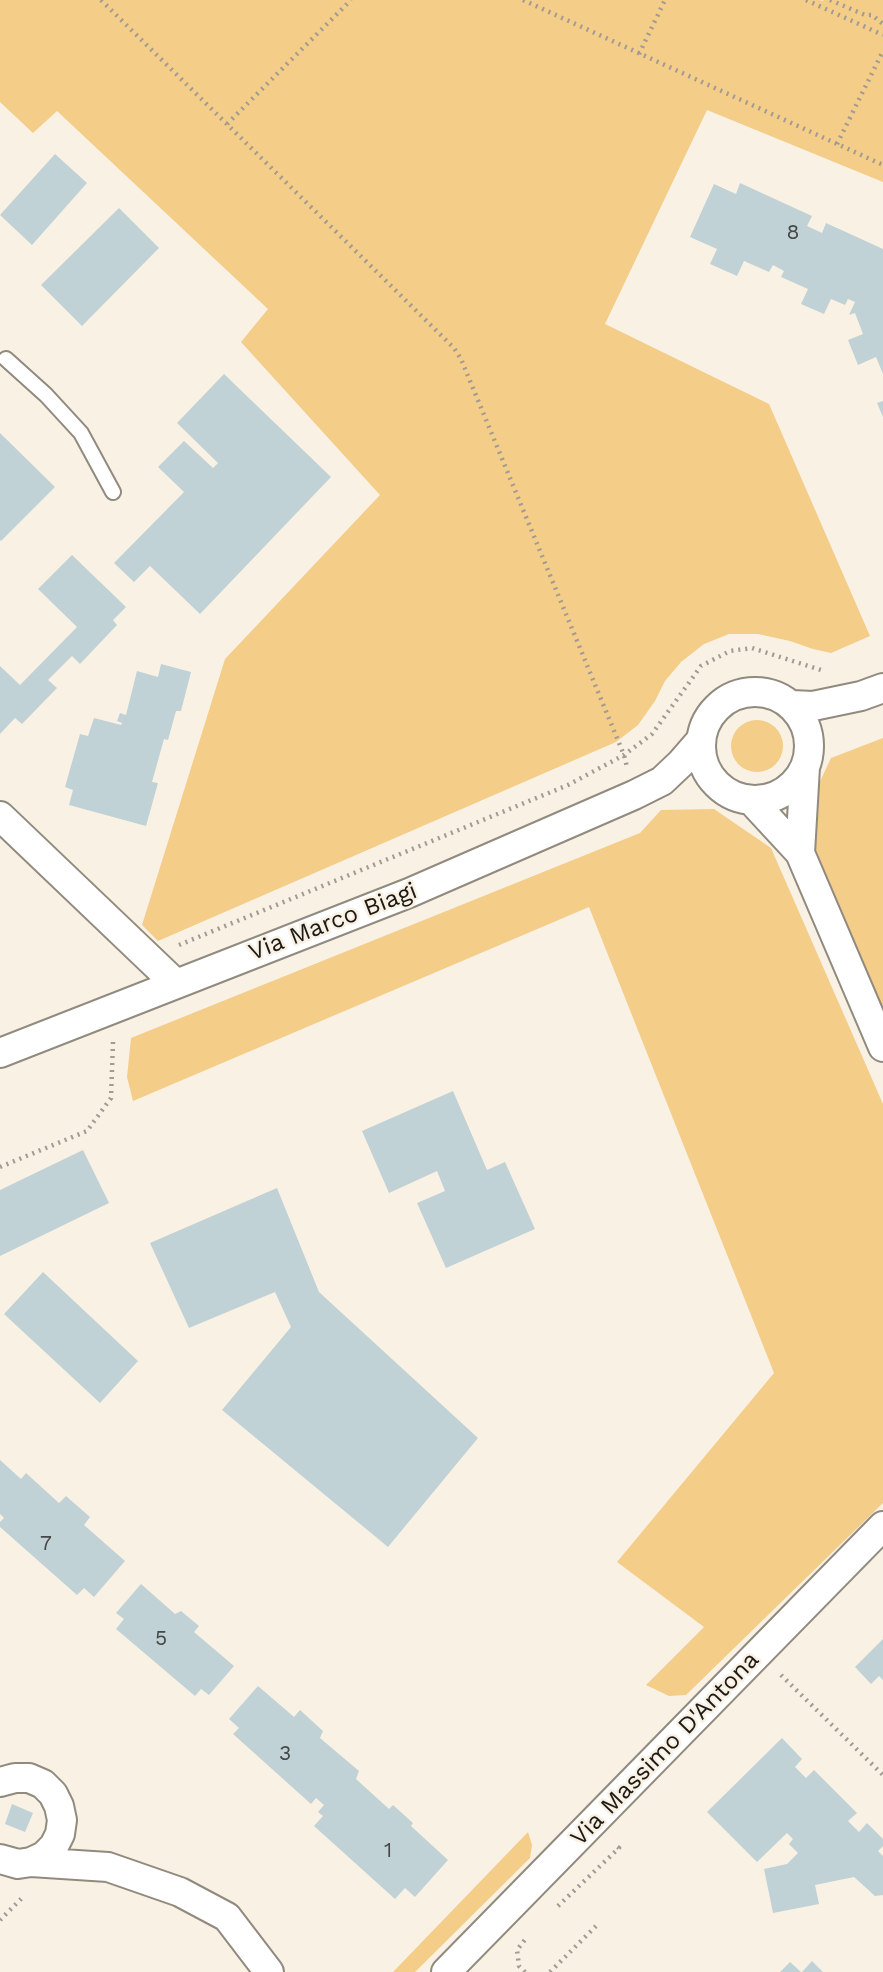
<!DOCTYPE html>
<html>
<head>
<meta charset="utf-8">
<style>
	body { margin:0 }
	canvas { display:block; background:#f8f1e4 }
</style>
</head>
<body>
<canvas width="883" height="1972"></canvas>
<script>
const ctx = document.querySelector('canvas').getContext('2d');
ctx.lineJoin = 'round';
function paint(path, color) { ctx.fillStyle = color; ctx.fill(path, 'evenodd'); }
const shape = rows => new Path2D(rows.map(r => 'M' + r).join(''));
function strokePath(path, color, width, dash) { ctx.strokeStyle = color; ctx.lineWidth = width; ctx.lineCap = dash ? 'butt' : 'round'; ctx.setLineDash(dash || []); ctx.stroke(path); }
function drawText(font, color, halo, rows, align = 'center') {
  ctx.font = font + ' "Work Sans",sans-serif'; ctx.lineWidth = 5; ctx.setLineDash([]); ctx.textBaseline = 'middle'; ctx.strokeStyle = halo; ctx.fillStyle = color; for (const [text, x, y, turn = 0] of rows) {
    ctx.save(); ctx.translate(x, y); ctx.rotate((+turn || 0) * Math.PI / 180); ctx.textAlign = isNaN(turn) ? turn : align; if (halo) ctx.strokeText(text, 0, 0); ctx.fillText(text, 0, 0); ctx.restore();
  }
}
paint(shape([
	[0,0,820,0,822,1,824,0,883,0,883,182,707,110,605,324,769,404,870,636,831,653,813,649,790,641,758,634,729,634,704,644,681,662,665,681,655,701,638,725,616,742,158,941,142,925,225,659,380,495,241,342,268,309,57,111,33,133,0,102],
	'731 746a26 26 0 1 1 52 0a26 26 0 1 1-52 0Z',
	[883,738,883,1016,812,850,815,792,831,758],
	[714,809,771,848,883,1104,883,1503,686,1695,669,1696,646,1685,704,1627,617,1562,774,1373,589,907,133,1101,127,1077,131,1038,640,833,661,810],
	[528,1832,532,1845,530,1858,415,1972,393,1972]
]), '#f4cd89');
paint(shape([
	[55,154,87,183,32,245,0,215],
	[740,183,812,216,807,226,822,233,826,223,883,249,883,374,876,357,858,365,848,340,863,334,855,313,849,315,855,302,848,299,845,305,831,299,824,314,801,304,808,289,781,277,784,271,773,265,769,272,744,261,737,276,710,264,717,249,690,237,714,184,736,194],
	[119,208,159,248,82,326,41,285],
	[224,374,331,477,200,614,150,566,134,582,114,563,184,492,158,467,184,441,213,468,218,463,177,423],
	[883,401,883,417,877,403],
	[0,433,55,487,1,541,0,540],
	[72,555,126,607,113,620,117,625,80,664,72,656,48,680,57,688,22,724,15,718,0,734,0,666,20,685,77,627,38,589],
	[161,664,191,672,181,711,176,711,168,740,164,739,152,782,158,783,146,826,69,805,73,790,65,787,80,734,88,736,94,718,121,725,122,723,117,721,120,713,126,715,137,671,158,677],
	[453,1091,487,1170,505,1162,535,1229,446,1268,417,1203,445,1191,437,1171,389,1193,362,1131],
	[83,1150,109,1203,0,1256,0,1190],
	[277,1188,319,1292,478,1438,388,1547,222,1410,291,1327,275,1292,189,1328,150,1243],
	[43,1272,138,1361,100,1403,4,1314],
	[0,1460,21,1479,26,1473,59,1503,66,1496,90,1517,84,1525,125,1561,94,1597,84,1588,77,1595,0,1527,0,1522,4,1518,0,1514],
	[141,1584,175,1614,181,1611,199,1626,194,1632,234,1666,209,1695,201,1689,195,1696,116,1629,124,1619,116,1613],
	[883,1639,883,1680,879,1676,871,1684,855,1667],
	[258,1686,294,1717,300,1710,323,1731,320,1738,359,1771,356,1779,389,1809,393,1805,413,1823,411,1826,448,1860,415,1897,405,1888,395,1899,314,1826,323,1816,318,1812,324,1805,316,1798,311,1804,233,1734,239,1728,229,1719],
	[782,1738,802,1759,795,1767,806,1778,814,1770,857,1813,848,1821,859,1832,867,1823,883,1839,883,1846,878,1851,883,1856,883,1895,875,1896,854,1877,815,1885,819,1904,773,1913,764,1869,787,1864,798,1853,789,1844,793,1839,787,1833,757,1862,707,1812],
	[12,1804,33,1813,25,1832,5,1824],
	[812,1961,823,1972,802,1972],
	[790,1962,801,1972,780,1972]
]), '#c1d2d6');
const service = shape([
	[6,359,46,395,81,433,113,492]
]);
const minor = shape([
	'701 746a54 54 0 1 1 108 0a54 54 0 1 1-108 0Z',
	[792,705,813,706,861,696,883,688],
	[751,800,800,853,883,1047],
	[0,816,175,983],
	[800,853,805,767],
	[0,1053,409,893,634,795,662,781,681,763,701,740],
	[0,1782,15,1778,29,1778,43,1784,53,1794,59,1806,62,1820,60,1834,54,1846,44,1856,31,1862,18,1864,0,1859],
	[31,1862,108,1867,180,1892,227,1917,269,1972],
	[446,1972,883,1526]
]);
strokePath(service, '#918a7e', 18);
strokePath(minor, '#918a7e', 32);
strokePath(shape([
	[101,0,454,348,461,359,624,755,627,767],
	[523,0,883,165],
	[806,0,883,35],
	[830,0,865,15,872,15,883,24],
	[639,54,665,0],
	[227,124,351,0],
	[837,144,883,51],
	[179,945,568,785,624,755,652,734,701,666,730,651,752,648,824,671],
	[0,1167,87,1131,111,1098,113,1042],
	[781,1675,883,1775],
	[558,1906,619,1848,615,1845],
	[0,1920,24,1896],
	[525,1972,519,1966,517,1950,527,1937],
	[550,1972,597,1925]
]), '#a19b92', 4.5, [2, 5]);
strokePath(service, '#fff', 14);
strokePath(minor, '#fff', 28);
drawText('21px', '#464846', null, [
	["8",793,233],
	["7",46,1544],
	["5",161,1639],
	["3",285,1754],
	["1",388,1851]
]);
drawText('24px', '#1d1a16', '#f8f1e4', [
	["Via Marco Biagi",333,922,-21],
	["Via Massimo D'Antona",665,1749,-46]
]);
</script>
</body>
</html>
